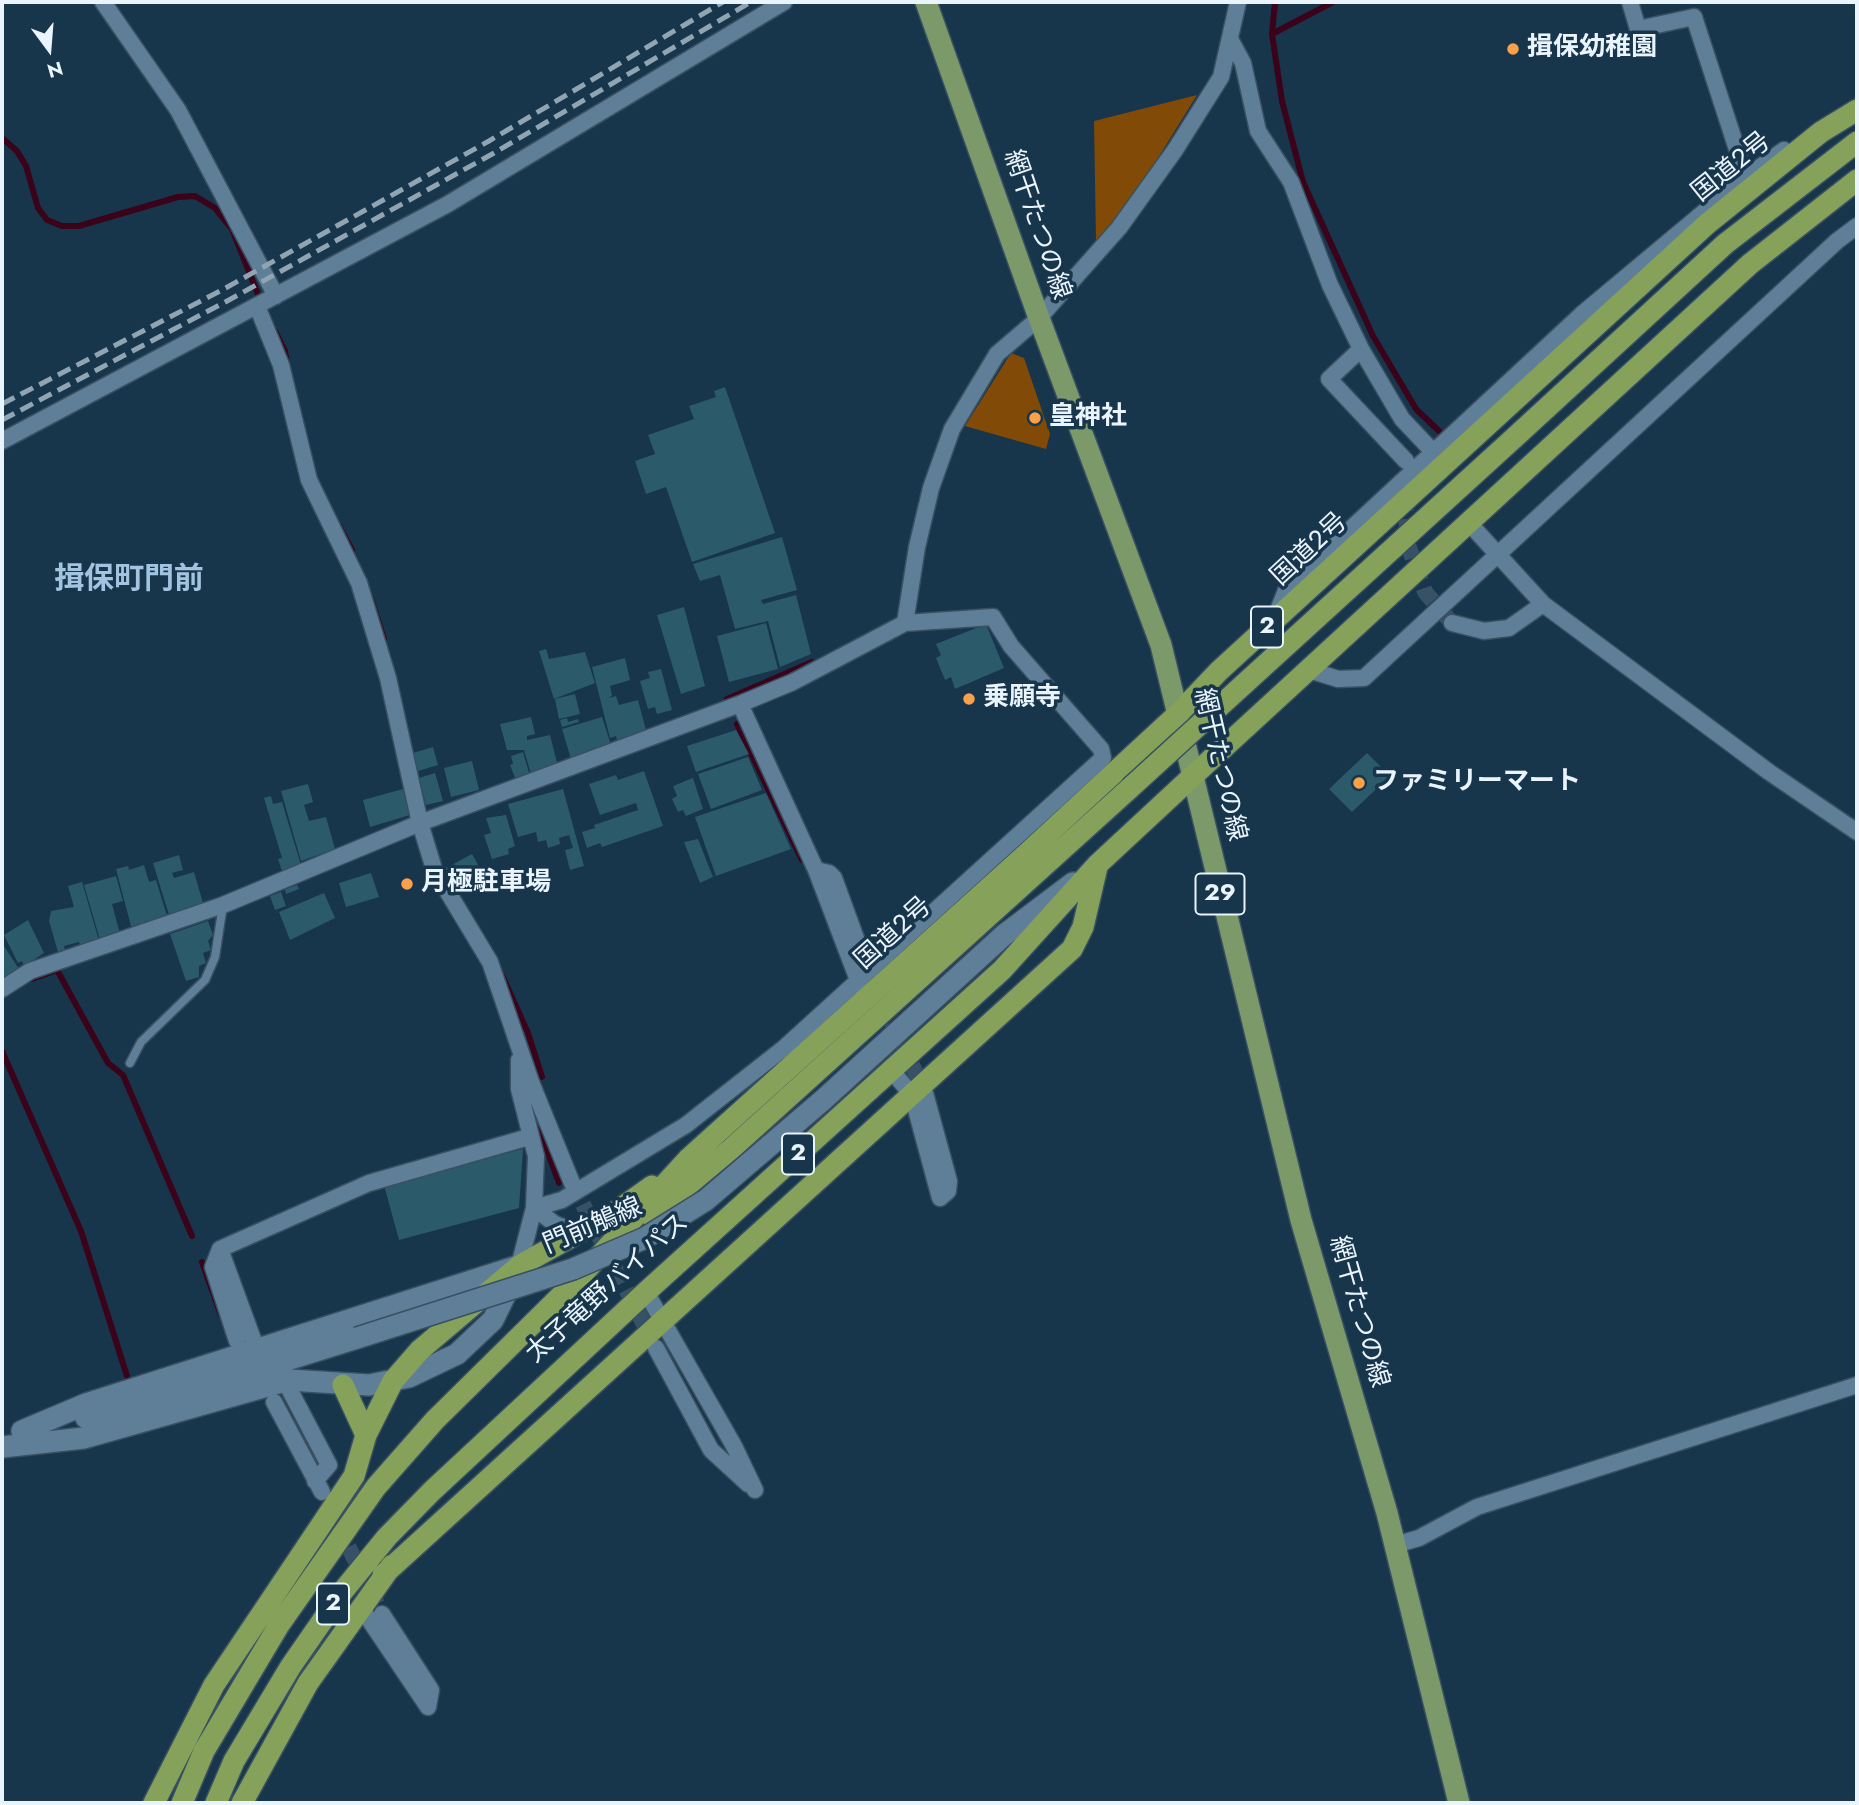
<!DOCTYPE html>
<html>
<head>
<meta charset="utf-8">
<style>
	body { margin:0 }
	#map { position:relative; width:1859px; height:1805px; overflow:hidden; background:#17354b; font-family:Jost,sans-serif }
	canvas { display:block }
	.frame { position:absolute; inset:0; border:4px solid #eaf4fd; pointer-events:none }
	.north { position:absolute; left:14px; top:14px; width:70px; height:70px; -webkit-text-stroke:5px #17354b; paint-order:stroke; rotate:164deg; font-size:19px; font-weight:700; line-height:28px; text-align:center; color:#eaf4fd }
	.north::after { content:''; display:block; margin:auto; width:24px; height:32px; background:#eaf4fd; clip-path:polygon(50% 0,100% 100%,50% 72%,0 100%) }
</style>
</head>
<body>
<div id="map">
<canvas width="1859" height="1805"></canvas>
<div class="frame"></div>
<div class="north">N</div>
</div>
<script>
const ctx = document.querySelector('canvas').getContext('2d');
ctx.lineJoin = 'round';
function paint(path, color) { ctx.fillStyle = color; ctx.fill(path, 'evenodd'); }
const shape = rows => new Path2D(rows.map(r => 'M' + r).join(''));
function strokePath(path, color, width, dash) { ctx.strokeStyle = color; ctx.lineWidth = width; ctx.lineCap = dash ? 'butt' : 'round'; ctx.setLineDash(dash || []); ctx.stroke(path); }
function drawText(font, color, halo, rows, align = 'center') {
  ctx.font = font + ' Jost,"Noto Sans JP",sans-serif'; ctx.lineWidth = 7; ctx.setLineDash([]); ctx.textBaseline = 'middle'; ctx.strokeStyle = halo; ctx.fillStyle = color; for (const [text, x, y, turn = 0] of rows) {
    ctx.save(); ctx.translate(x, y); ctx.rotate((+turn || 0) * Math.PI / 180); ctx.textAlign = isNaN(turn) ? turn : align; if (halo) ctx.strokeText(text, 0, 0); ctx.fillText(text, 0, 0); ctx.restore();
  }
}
paint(shape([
	[1197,95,1124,213,1096,242,1094,121],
	[1011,353,1024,358,1050,434,1046,449,965,426]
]), '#814a06');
strokePath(shape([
	[1275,2,1272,34,1282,101,1303,182,1373,336,1416,409,1442,434],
	[1272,34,1333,2],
	[2,138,17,151,26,166,38,208,47,220,62,226,79,226,178,197,195,196,215,208,232,229,261,302],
	[275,331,285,351,287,363],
	[339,526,352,550],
	[370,596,384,639],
	[728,702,727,699,812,662],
	[737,724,802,860],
	[502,975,528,1033,542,1077],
	[32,979,57,970,108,1063,123,1075,192,1236],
	[2,1051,81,1231,127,1376],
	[531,1106,559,1183],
	[202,1262,221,1315]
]), '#3b0319', 6);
paint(shape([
	[725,387,775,533,692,562,666,487,646,494,635,461,655,454,648,435,694,419,689,406,716,397,714,391],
	[782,537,797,590,761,600,763,604,796,595,811,654,780,667,768,621,735,629,720,575,700,581,693,564],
	[684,607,705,686,681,694,657,615],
	[766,623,778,669,729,682,717,636],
	[986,624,1004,668,955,689,951,677,945,680,936,658,941,655,936,644],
	[546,649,549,659,585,652,595,683,554,699,539,651],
	[625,658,630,680,610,686,612,695,609,698,616,696,619,705,638,700,647,734,618,745,616,736,610,738,592,667],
	[661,669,672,710,657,714,655,707,648,709,640,681,650,678,648,672],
	[575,694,580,714,559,719,555,699],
	[531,717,535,734,527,736,527,740,550,735,558,767,531,774,524,750,507,750,500,724],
	[602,717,611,745,571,759,562,729],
	[567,718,568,722,578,719,579,722,562,727,560,720],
	[736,730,749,754,696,772,687,746],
	[433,747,438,765,418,771,413,753],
	[523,752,530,776,516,780,510,765,513,764,511,756],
	[1367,753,1390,776,1352,812,1329,789],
	[748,757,762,790,711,809,698,774],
	[472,761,479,790,451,797,444,768],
	[644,771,663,826,602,847,600,843,587,848,582,832,595,828,594,825,638,810,636,803,600,815,589,784,616,775,618,780],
	[435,773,443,801,426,805,419,778],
	[693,778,703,809,686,816,683,810,678,812,672,799,677,796,673,786],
	[308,784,313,802,304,805,309,821,326,817,335,849,301,861,281,791],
	[403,789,410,815,370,827,363,800],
	[563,789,584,866,570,870,565,850,573,848,569,835,559,838,560,844,548,848,546,840,538,842,536,832,518,837,508,804],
	[766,793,791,849,716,876,695,817],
	[271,796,273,804,282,802,301,865,282,871,278,859,282,858,264,798],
	[506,815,515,846,508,849,509,854,492,859,484,835,491,833,486,818],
	[698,839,713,877,700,883,684,842],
	[472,854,485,877,457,892,444,869],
	[179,855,183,870,172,873,174,878,194,872,203,903,169,915,153,863],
	[144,865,149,882,156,880,167,916,132,930,116,869,128,866,129,870],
	[371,873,379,897,346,907,339,883],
	[116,876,123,901,112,904,120,934,100,940,84,885],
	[82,882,99,941,80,946,79,942,64,946,65,950,58,952,49,921,51,911,74,907,68,886],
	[297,885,299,889,286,894,285,889],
	[281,892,286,906,275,910,270,896],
	[324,893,335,918,290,940,279,912],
	[28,920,44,953,24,966,22,961,18,963,4,935],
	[208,921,213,935,208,941,211,950,203,953,206,963,199,966,199,977,186,981,170,934],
	[4,946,19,969,2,980,2,948],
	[523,1149,519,1208,399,1240,384,1185]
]), '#2b5b6b');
strokePath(shape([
	[1405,495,1408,545,1425,592,1452,623],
	[882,1000,925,1093],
	[572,1183,653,1342],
	[327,1504,382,1614]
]), '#375266', 16, [16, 8]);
const service = shape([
	[130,1063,141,1042,205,980,215,957,223,905]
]);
const minor = shape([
	[103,2,178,110,276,296],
	[1630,2,1638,29,1694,17,1746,177],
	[1230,39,1243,63,1258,131,1291,182,1330,285,1361,349,1402,419,1439,458],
	[257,306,281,365,309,480,359,583,388,678,420,823,434,869,490,962,531,1082,572,1183],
	[1361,349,1329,379,1406,461],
	[2,441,448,204,784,2],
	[1469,523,1543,604,1769,772,1857,832],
	[1275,618,1287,588,1582,314,1746,177,1784,150],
	[1452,623,1484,631,1509,628,1543,604],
	[1309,670,1338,679,1364,678,1837,241,1857,226],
	[740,704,816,870,861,988],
	[816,870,829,873,834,878,865,963],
	[2,989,30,971,223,905,420,823,740,704,793,682,905,623,917,547,931,488,952,429,997,354,1039,318,1119,228,1175,150,1221,77,1238,2],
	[519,1060,519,1089,536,1156,534,1208,519,1266],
	[891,1070,912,1095,940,1198,948,1191,949,1181,925,1093],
	[534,1208,562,1200,686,1125,784,1048,1103,758,1101,749,1011,646,993,617,905,623],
	[534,1208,555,1224,578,1233],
	[220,1249,213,1267,237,1341],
	[646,1292,734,1446,755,1490],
	[656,1348,711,1450,748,1484],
	[257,1350,220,1249,369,1183,529,1137],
	[285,1381,329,1465,315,1481],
	[274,1402,322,1492],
	[1395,1545,1419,1538,1477,1507,1857,1385],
	[360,1606,428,1707],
	[382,1614,431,1690,428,1707]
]);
const secondary = shape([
	[823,1100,1004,935,1073,883],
	[86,1418,188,1391,357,1338],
	[22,1431,86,1404,518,1266],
	[2,1447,84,1438,289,1380,369,1385,409,1377,457,1354,493,1320,513,1279]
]);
const primary = shape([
	[926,2,1039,318,1161,645,1301,1220,1387,1513,1459,1803]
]);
const trunk = shape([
	[1514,438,1725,244,1857,142],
	[651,1216,731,1149,1130,788],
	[343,1385,366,1435],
	[383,1575,1072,949,1083,927,1097,867],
	[154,1803,214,1685,354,1476,366,1435,393,1381,420,1350,519,1266,614,1213,652,1186],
	[182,1803,204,1751,279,1625,376,1487,435,1420,580,1277,688,1159,1024,856,1179,713,1219,671,1707,224,1821,132,1857,110],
	[216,1803,234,1761,291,1666,343,1591,387,1537,432,1491,646,1292,1002,970,1097,865,1195,774,1750,264,1857,180],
	[242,1803,308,1683,392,1565]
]);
strokePath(service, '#385061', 11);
strokePath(minor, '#385061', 19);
strokePath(secondary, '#385061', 24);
strokePath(primary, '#385061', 24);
strokePath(trunk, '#385061', 24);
strokePath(service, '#5f7f99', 8);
strokePath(minor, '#5f7f99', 16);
strokePath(secondary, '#5f7f99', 21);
strokePath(primary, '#7c996a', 21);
strokePath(trunk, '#86a25a', 21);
strokePath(shape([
	[2,404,222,290,489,141,723,2],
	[2,420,229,300,494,153,751,2]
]), '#91a4b2', 5, [14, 7]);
const secondaryBridge = shape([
	[357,1338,573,1269,645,1238,706,1200,823,1100]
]);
const trunkBridge = shape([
	[1130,788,1514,438]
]);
strokePath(secondaryBridge, '#385061', 24, []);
strokePath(trunkBridge, '#385061', 24, []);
strokePath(secondaryBridge, '#5f7f99', 21);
strokePath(trunkBridge, '#86a25a', 21);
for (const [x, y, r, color] of [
	[1513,49,7,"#f8a14a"],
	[1035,418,7,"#f8a14a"],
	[969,699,7,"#f8a14a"],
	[1359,783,7,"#f8a14a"],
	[407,884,7,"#f8a14a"]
]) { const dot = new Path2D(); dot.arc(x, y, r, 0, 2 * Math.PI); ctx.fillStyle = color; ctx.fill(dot); strokePath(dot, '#17354b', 2.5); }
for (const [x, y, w] of [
	[1267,627,32],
	[1220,894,49],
	[798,1154,32],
	[333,1604,32]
]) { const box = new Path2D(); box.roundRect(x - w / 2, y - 20.5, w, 41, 5); ctx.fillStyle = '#17354b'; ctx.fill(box); strokePath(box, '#eaf4fd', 2); }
drawText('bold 24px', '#eaf4fd', null, [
	["2",1267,627],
	["29",1220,894],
	["2",798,1154],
	["2",333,1604]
]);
drawText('bold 26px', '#eaf4fd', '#17354b', [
	["揖保幼稚園",1527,49],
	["皇神社",1049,418],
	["乗願寺",983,699],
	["ファミリーマート",1373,783],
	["月極駐車場",421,884]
], 'left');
drawText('26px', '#eaf4fd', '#17354b', [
	["国道2号",1732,168,-39],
	["網干たつの線",1036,225,71],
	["国道2号",1310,550,-43],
	["網干たつの線",1219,765,77],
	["国道2号",894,934,-42],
	["門前鵤線",593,1227,-23],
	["太子竜野バイパス",608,1289,-42],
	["網干たつの線",1358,1312,74]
]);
drawText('bold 30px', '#a2c4e0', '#17354b', [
	["揖保町門前",129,581]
]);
</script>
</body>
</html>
